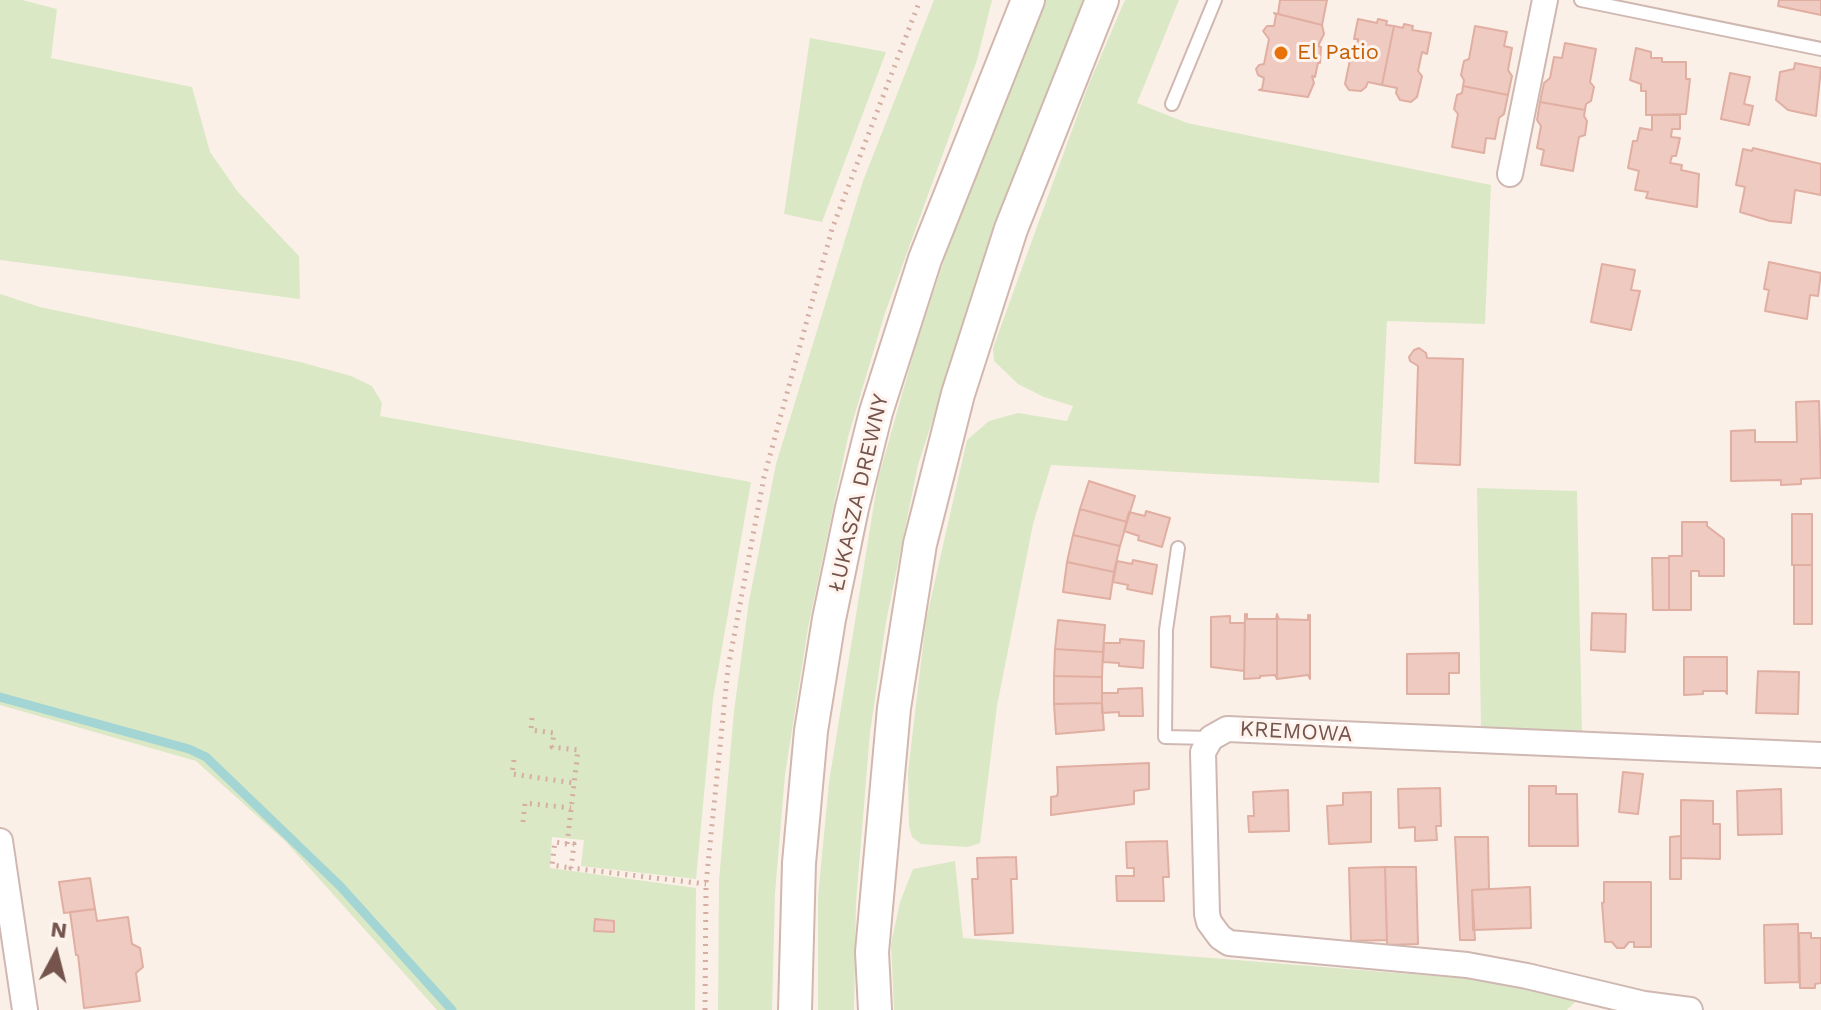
<!DOCTYPE html>
<html>
<head>
<meta charset="utf-8">
<style>
	body { margin:0 }
	#map { position:relative; width:1821px; height:1010px; overflow:hidden; background:#fbf0e7; font-family:"Work Sans",sans-serif }
	canvas { display:block }
	.north { position:absolute; left:16px; top:914px; width:80px; height:80px; -webkit-text-stroke:6px #fef4ed; paint-order:stroke; rotate:7deg; font-size:22px; font-weight:700; line-height:32px; text-align:center; color:#74544d }
	.north::after { content:''; display:block; margin:auto; width:28px; height:36px; background:#74544d; clip-path:polygon(50% 0,100% 100%,50% 72%,0 100%) }
</style>
</head>
<body>
<div id="map">
<canvas width="1821" height="1010"></canvas>
<div class="north">N</div>
</div>
<script>
const ctx = document.querySelector('canvas').getContext('2d');
ctx.lineJoin = 'round';
function paint(path, color) { ctx.fillStyle = color; ctx.fill(path, 'evenodd'); }
const shape = rows => new Path2D(rows.map(r => 'M' + r).join(''));
function strokePath(path, color, width, dash) { ctx.strokeStyle = color; ctx.lineWidth = width; ctx.lineCap = dash ? 'butt' : 'round'; ctx.setLineDash(dash || []); ctx.stroke(path); }
function drawText(font, color, halo, rows, align = 'center') {
  ctx.font = font + ' "Work Sans",sans-serif'; ctx.lineWidth = 6; ctx.setLineDash([]); ctx.textBaseline = 'middle'; ctx.strokeStyle = halo; ctx.fillStyle = color; for (const [text, x, y, turn = 0] of rows) {
    ctx.save(); ctx.translate(x, y); ctx.rotate((+turn || 0) * Math.PI / 180); ctx.textAlign = isNaN(turn) ? turn : align; if (halo) ctx.strokeText(text, 0, 0); ctx.fillText(text, 0, 0); ctx.restore();
  }
}
paint(shape([
	[0,0,22,0,57,9,51,58,192,87,210,152,238,192,299,256,300,299,0,260],
	[934,0,992,0,977,60,884,316,848,437,808,628,785,775,775,893,772,1010,718,1010,719,880,734,711,749,601,776,464,863,181],
	[1044,0,1083,0,1029,137,984,263,918,465,886,622,870,733,856,902,854,1010,818,1010,818,897,829,782,878,479,916,345,946,254],
	[1125,0,1179,0,1137,103,1187,123,1491,185,1485,324,1387,321,1379,483,1051,465,1033,524,997,706,980,843,968,847,921,844,912,837,909,826,908,772,926,620,967,440,989,421,1018,413,1067,421,1073,406,1044,397,1018,384,994,361,993,348,1088,86],
	[810,38,886,52,822,222,784,214],
	[0,294,40,307,300,362,351,376,372,386,382,403,380,416,751,482,713,699,696,879,581,866,584,840,552,837,550,868,696,888,695,1010,437,1010,286,842,196,761,0,705],
	[1477,488,1577,491,1582,733,1481,728],
	[955,861,963,938,1484,980,1577,1000,1567,1010,894,1010,891,944,900,902,913,869]
]), '#dae8c6');
strokePath(shape([
	[0,697,189,749,206,757,340,886,452,1010]
]), '#a3d5d4', 9);
const building = shape([
	[1280,0,1327,0,1322,25,1278,14,1280,0],
	[1779,0,1821,0,1821,15,1778,6,1779,0],
	[1274,13,1322,25,1324,34,1318,46,1321,47,1320,63,1318,63,1315,77,1312,76,1314,83,1308,97,1259,90,1262,89,1264,78,1258,75,1256,69,1259,65,1264,64,1269,39,1263,31,1267,26,1274,26,1276,15,1274,13],
	[1358,19,1377,23,1378,19,1387,21,1386,25,1394,26,1382,85,1368,82,1366,87,1361,91,1349,90,1345,84,1350,60,1355,57,1358,39,1354,39,1358,19],
	[1404,24,1413,26,1412,30,1431,33,1427,54,1422,52,1418,71,1422,76,1417,97,1411,102,1400,100,1396,93,1397,88,1382,85,1394,26,1403,28,1404,24],
	[1475,26,1507,32,1504,46,1512,48,1508,70,1512,76,1508,95,1463,86,1464,80,1461,75,1464,61,1469,59,1475,26],
	[1565,43,1596,49,1590,82,1594,87,1591,101,1586,104,1585,110,1540,102,1544,83,1550,78,1554,57,1562,58,1565,43],
	[1636,48,1651,52,1651,58,1662,58,1662,62,1686,62,1686,79,1690,79,1686,114,1646,115,1646,91,1641,91,1641,84,1630,80,1636,48],
	[1795,63,1821,68,1816,116,1788,110,1776,100,1780,72,1794,69,1795,63],
	[1730,73,1750,77,1744,104,1753,106,1749,125,1721,119,1730,73],
	[1463,86,1508,95,1504,114,1499,118,1495,139,1486,138,1484,153,1452,147,1458,114,1454,109,1457,95,1462,93,1463,86],
	[1540,102,1585,110,1584,116,1587,121,1585,135,1579,137,1573,171,1541,165,1544,150,1537,148,1541,126,1537,120,1540,102],
	[1652,115,1680,115,1680,129,1672,129,1671,137,1680,138,1676,156,1672,156,1670,163,1682,165,1681,170,1699,174,1697,207,1646,198,1648,192,1635,190,1639,171,1628,168,1633,141,1637,141,1640,128,1652,130,1652,115],
	[1753,148,1821,164,1821,195,1795,190,1791,223,1770,221,1740,212,1745,187,1736,185,1743,149,1752,151,1753,148],
	[1769,262,1821,273,1818,296,1810,295,1807,319,1765,311,1769,290,1764,289,1769,262],
	[1602,264,1635,270,1631,290,1640,291,1631,330,1591,322,1602,264],
	[1419,348,1426,353,1427,358,1463,359,1460,465,1415,463,1418,366,1410,361,1409,357,1414,350,1419,348],
	[1819,401,1821,478,1801,479,1801,484,1781,485,1781,480,1731,481,1731,431,1755,430,1755,442,1797,442,1796,402,1819,401],
	[1089,481,1135,496,1127,522,1080,509,1089,481],
	[1080,509,1127,522,1120,546,1073,535,1080,509],
	[1146,511,1170,518,1162,547,1138,540,1139,536,1124,531,1129,512,1145,516,1146,511],
	[1792,514,1812,514,1812,565,1792,565,1792,514],
	[1682,522,1707,522,1707,526,1724,539,1724,576,1699,576,1699,571,1691,571,1691,610,1669,610,1669,556,1682,556,1682,522],
	[1073,535,1120,546,1114,572,1067,562,1073,535],
	[1652,558,1669,558,1669,610,1653,610,1652,558],
	[1133,560,1157,565,1152,594,1127,589,1128,585,1113,582,1117,561,1132,564,1133,560],
	[1067,562,1114,572,1110,599,1063,592,1067,562],
	[1794,565,1812,565,1812,624,1794,624,1794,565],
	[1592,613,1626,614,1625,652,1591,650,1592,613],
	[1245,614,1247,614,1247,619,1276,619,1277,614,1277,679,1275,675,1260,676,1260,678,1244,679,1245,614],
	[1277,614,1279,619,1308,620,1308,615,1310,615,1310,679,1308,675,1277,679,1277,614],
	[1230,616,1230,623,1245,623,1244,671,1211,667,1211,617,1230,616],
	[1058,620,1105,625,1103,652,1055,649,1058,620],
	[1120,639,1144,641,1143,668,1119,666,1119,663,1103,662,1104,643,1120,643,1120,639],
	[1055,649,1103,652,1102,677,1054,676,1055,649],
	[1459,653,1459,673,1449,673,1449,694,1407,694,1407,654,1459,653],
	[1684,657,1727,657,1727,694,1725,691,1703,691,1703,694,1684,695,1684,657],
	[1758,671,1799,672,1798,714,1756,713,1758,671],
	[1054,676,1102,677,1102,703,1054,704,1054,676],
	[1142,688,1143,716,1119,716,1119,712,1102,713,1102,693,1118,693,1118,689,1142,688],
	[1102,703,1104,730,1056,734,1054,704,1102,703],
	[1149,763,1149,789,1134,791,1134,804,1051,815,1051,797,1057,796,1058,792,1057,767,1149,763],
	[1623,772,1643,774,1638,814,1619,812,1623,772],
	[1529,786,1556,786,1556,794,1577,794,1578,846,1529,846,1529,786],
	[1440,788,1441,826,1436,826,1437,840,1415,841,1415,827,1399,828,1398,789,1440,788],
	[1781,789,1782,834,1738,835,1737,791,1781,789],
	[1288,790,1289,831,1249,832,1248,816,1254,816,1253,792,1288,790],
	[1371,792,1371,842,1329,844,1327,806,1343,805,1343,793,1371,792],
	[1681,800,1713,801,1713,824,1720,824,1720,859,1681,858,1681,800],
	[1681,836,1681,879,1670,879,1670,837,1681,836],
	[1455,837,1488,837,1489,889,1472,890,1475,940,1460,940,1455,837],
	[1167,841,1169,877,1163,877,1164,901,1117,901,1116,876,1134,876,1134,868,1127,868,1126,842,1167,841],
	[1016,857,1017,879,1011,879,1013,933,975,935,972,879,978,879,977,858,1016,857],
	[1385,867,1387,940,1351,941,1349,868,1385,867],
	[1385,867,1416,867,1418,944,1387,945,1385,867],
	[90,878,95,909,64,913,59,882,90,878],
	[1604,882,1651,882,1651,947,1634,947,1634,942,1629,942,1624,948,1617,948,1612,942,1605,942,1602,903,1604,902,1604,882],
	[1530,887,1531,928,1473,930,1472,890,1530,887],
	[95,909,97,921,128,917,132,944,140,948,143,967,136,973,140,1001,84,1008,78,955,76,955,70,912,95,909],
	[595,919,614,921,614,932,594,931,595,919],
	[1798,924,1799,982,1765,983,1764,925,1798,924],
	[1799,933,1811,933,1811,938,1821,938,1821,983,1815,984,1815,988,1800,988,1799,933]
]);
paint(building, '#efcac0');
strokePath(building, '#e1aea2', 2);
const lane = shape([
	[1581,0,1821,49],
	[1172,104,1215,0],
	[1178,548,1166,630,1165,737,1211,738]
]);
const street = shape([
	[1510,174,1545,0],
	[0,841,25,1010],
	[1690,1010,1644,1004,1527,976,1467,965,1229,943,1220,937,1209,922,1207,914,1203,752,1211,738,1227,729,1821,755]
]);
const secondary = shape([
	[795,1010,799,863,811,731,829,619,852,508,876,412,925,259,1028,0],
	[875,1010,872,952,894,708,920,544,958,394,1011,229,1102,0]
]);
strokePath(lane, '#cfb8b1', 16);
strokePath(street, '#cfb8b1', 28);
strokePath(secondary, '#d1b7ae', 36);
strokePath(shape([
	[532,718,531,730,554,733,552,747,578,750,567,844,574,844,571,868,706,884],
	[514,760,512,774,574,783],
	[523,822,525,803,571,808],
	[567,844,555,842,552,865,571,868],
	[705,1010,706,884,728,668,764,477,832,229,920,0]
]), '#d4ada3', 5, [2, 6]);
strokePath(lane, '#fff', 12);
strokePath(street, '#fff', 24);
strokePath(secondary, '#fff', 32);
for (const [x, y, r, color] of [
	[1281,53,8,"#e8710a"]
]) { const dot = new Path2D(); dot.arc(x, y, r, 0, 2 * Math.PI); ctx.fillStyle = color; ctx.fill(dot); strokePath(dot, '#fef4ed', 3); }
drawText('22px', '#c56008', '#fef4ed', [
	["El Patio",1297,53]
], 'left');
drawText('22px', '#74544d', '#fef4ed', [
	["ŁUKASZA DREWNY",859,493,-77],
	["KREMOWA",1296,732,3]
]);
</script>
</body>
</html>
